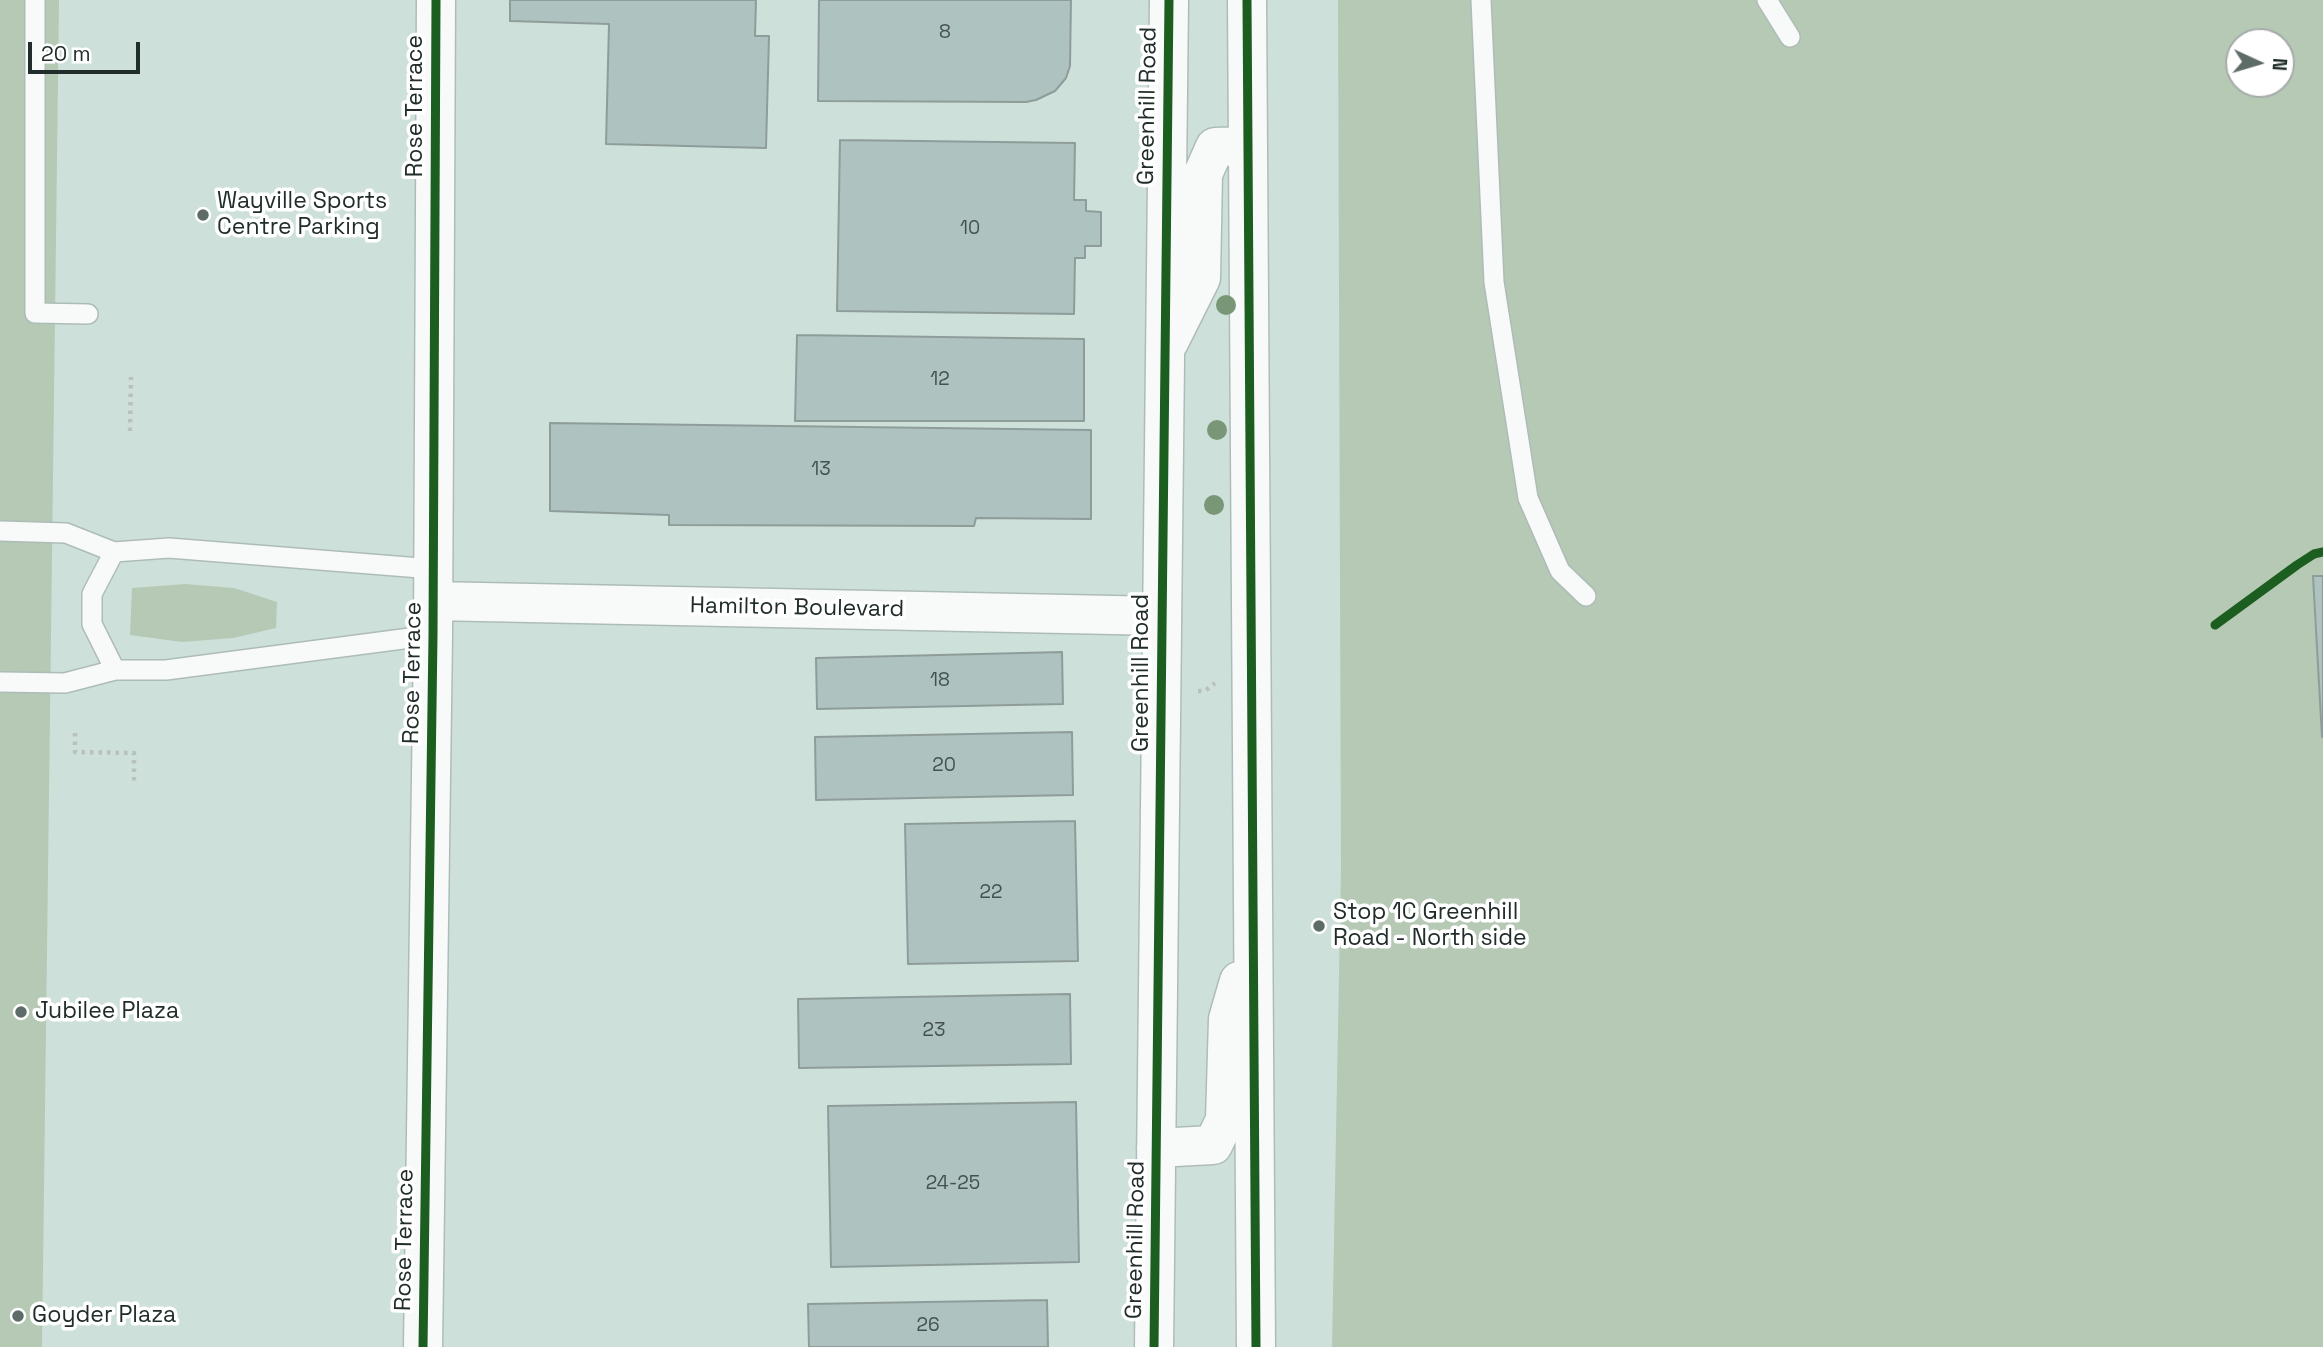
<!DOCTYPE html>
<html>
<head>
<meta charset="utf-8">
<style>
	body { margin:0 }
	#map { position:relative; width:2323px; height:1347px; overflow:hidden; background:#cee0da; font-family:"Space Grotesk",sans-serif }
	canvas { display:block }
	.north { position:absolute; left:2225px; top:28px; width:70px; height:70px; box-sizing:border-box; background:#fff; border:2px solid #a6abaa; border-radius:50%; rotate:94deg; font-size:19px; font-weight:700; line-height:28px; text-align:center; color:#212d2a }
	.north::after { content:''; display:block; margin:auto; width:24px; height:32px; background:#5e6c68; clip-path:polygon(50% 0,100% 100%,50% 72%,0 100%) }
	.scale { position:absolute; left:28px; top:42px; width:112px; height:32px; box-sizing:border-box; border:4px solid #212d2a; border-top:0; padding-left:9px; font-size:21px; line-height:24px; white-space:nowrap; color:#212d2a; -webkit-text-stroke:5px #fff; paint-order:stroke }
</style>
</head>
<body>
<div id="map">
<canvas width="2323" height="1347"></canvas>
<div class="north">N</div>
<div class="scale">20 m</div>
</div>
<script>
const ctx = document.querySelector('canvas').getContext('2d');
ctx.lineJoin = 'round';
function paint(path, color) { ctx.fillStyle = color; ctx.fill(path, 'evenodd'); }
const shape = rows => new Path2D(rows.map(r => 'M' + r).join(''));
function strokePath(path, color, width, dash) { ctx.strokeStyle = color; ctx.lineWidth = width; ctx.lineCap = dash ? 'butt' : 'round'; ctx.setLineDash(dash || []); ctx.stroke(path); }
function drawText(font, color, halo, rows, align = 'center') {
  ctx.font = font + ' "Space Grotesk",sans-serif'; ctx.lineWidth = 7; ctx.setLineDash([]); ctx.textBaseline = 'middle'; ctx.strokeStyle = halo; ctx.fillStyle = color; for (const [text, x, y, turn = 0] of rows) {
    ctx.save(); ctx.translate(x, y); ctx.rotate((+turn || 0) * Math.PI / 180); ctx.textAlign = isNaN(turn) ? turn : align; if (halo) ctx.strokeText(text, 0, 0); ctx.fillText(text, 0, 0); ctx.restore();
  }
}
paint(shape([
	[0,0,59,0,42,1347,0,1347],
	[1338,0,2323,0,2323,1347,1332,1347,1341,869],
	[2239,42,2281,42,2281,84,2239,84],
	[185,584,234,588,277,602,276,628,233,638,182,642,130,635,132,588]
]), '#b5c9b5');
const building = shape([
	[510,0,756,0,755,36,769,36,766,148,606,144,609,24,510,21,510,0],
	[819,0,1071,0,1070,66,1066,78,1055,91,1036,100,1026,102,818,101,819,0],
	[840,140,1075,143,1074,200,1086,200,1086,211,1101,212,1101,246,1085,246,1085,258,1075,258,1074,314,837,311,840,140],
	[797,335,1084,339,1084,421,795,421,797,335],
	[550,423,1091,430,1091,519,976,518,974,526,669,525,669,515,550,511,550,423],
	[2313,576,2323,576,2323,737,2322,737,2313,576],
	[1062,652,1063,704,817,709,816,658,1062,652],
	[1072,732,1073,795,816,800,815,737,1072,732],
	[1075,821,1078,961,908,964,905,824,1075,821],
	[1070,994,1071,1064,799,1068,798,999,1070,994],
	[1076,1102,1079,1262,831,1267,828,1106,1076,1102],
	[1047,1300,1048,1347,809,1347,808,1304,1047,1300]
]);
paint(building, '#aec2bf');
strokePath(building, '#8f9d9a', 2);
const lane = shape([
	[35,0,35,313,88,314],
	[1481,0,1494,282,1528,498,1560,571,1586,596],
	[1767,0,1790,37],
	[0,531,66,533,114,552],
	[433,569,169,548,114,552,92,594,92,624,115,670,166,670,433,635],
	[0,682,65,683,115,670]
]);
const street = shape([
	[433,601,1162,616],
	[423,1347,433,635,436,0]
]);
const highway = shape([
	[1247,0,1256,1347],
	[1169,342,1201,278,1203,174,1215,147,1248,146],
	[1156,1148,1213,1145,1225,1120,1228,1019,1239,981],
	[1154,1347,1169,0]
]);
strokePath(lane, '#aebcb8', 22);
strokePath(street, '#aebcb8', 41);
strokePath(highway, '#aebcb8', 41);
strokePath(shape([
	[130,431,131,377],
	[1198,691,1205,691,1215,683],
	[75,733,75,752,134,753,134,781]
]), '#b9c1bf', 4.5, [3.5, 5]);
strokePath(lane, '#f8faf9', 19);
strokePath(street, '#f8faf9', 38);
strokePath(highway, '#f8faf9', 38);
strokePath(shape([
	[1247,0,1256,1347],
	[2215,625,2297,565,2314,554,2323,552],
	[423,1347,433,635,436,0],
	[1154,1347,1169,0]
]), '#1b5e20', 9);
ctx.fillStyle = '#799676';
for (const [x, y] of [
	[1226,305],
	[1217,430],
	[1214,505]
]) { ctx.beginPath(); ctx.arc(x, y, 10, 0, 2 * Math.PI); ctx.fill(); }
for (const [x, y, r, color] of [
	[203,215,7,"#5e6c68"],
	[1319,926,7,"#5e6c68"],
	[21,1012,7,"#5e6c68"],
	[18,1316,7,"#5e6c68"]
]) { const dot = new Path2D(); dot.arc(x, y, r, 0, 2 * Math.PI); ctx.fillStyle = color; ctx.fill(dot); strokePath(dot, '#fff', 2.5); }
drawText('19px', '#44524f', null, [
	["8",945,33],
	["10",970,229],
	["12",940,380],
	["13",821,470],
	["18",940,681],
	["20",944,766],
	["22",991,893],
	["23",934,1031],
	["24-25",953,1184],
	["26",928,1326]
]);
drawText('23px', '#212d2a', '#fff', [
	["Rose Terrace",416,106,-90],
	["Greenhill Road",1148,106,-89],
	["Hamilton Boulevard",797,608,1],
	["Rose Terrace",413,673,-89],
	["Greenhill Road",1142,673,-90],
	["Rose Terrace",405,1240,-89],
	["Greenhill Road",1136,1240,-89]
]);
drawText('23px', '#212d2a', '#fff', [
	["Wayville Sports",217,202],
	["Centre Parking",217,228],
	["Stop 1C Greenhill",1333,913],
	["Road - North side",1333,939],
	["Jubilee Plaza",35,1012],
	["Goyder Plaza",32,1316]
], 'left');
</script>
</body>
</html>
